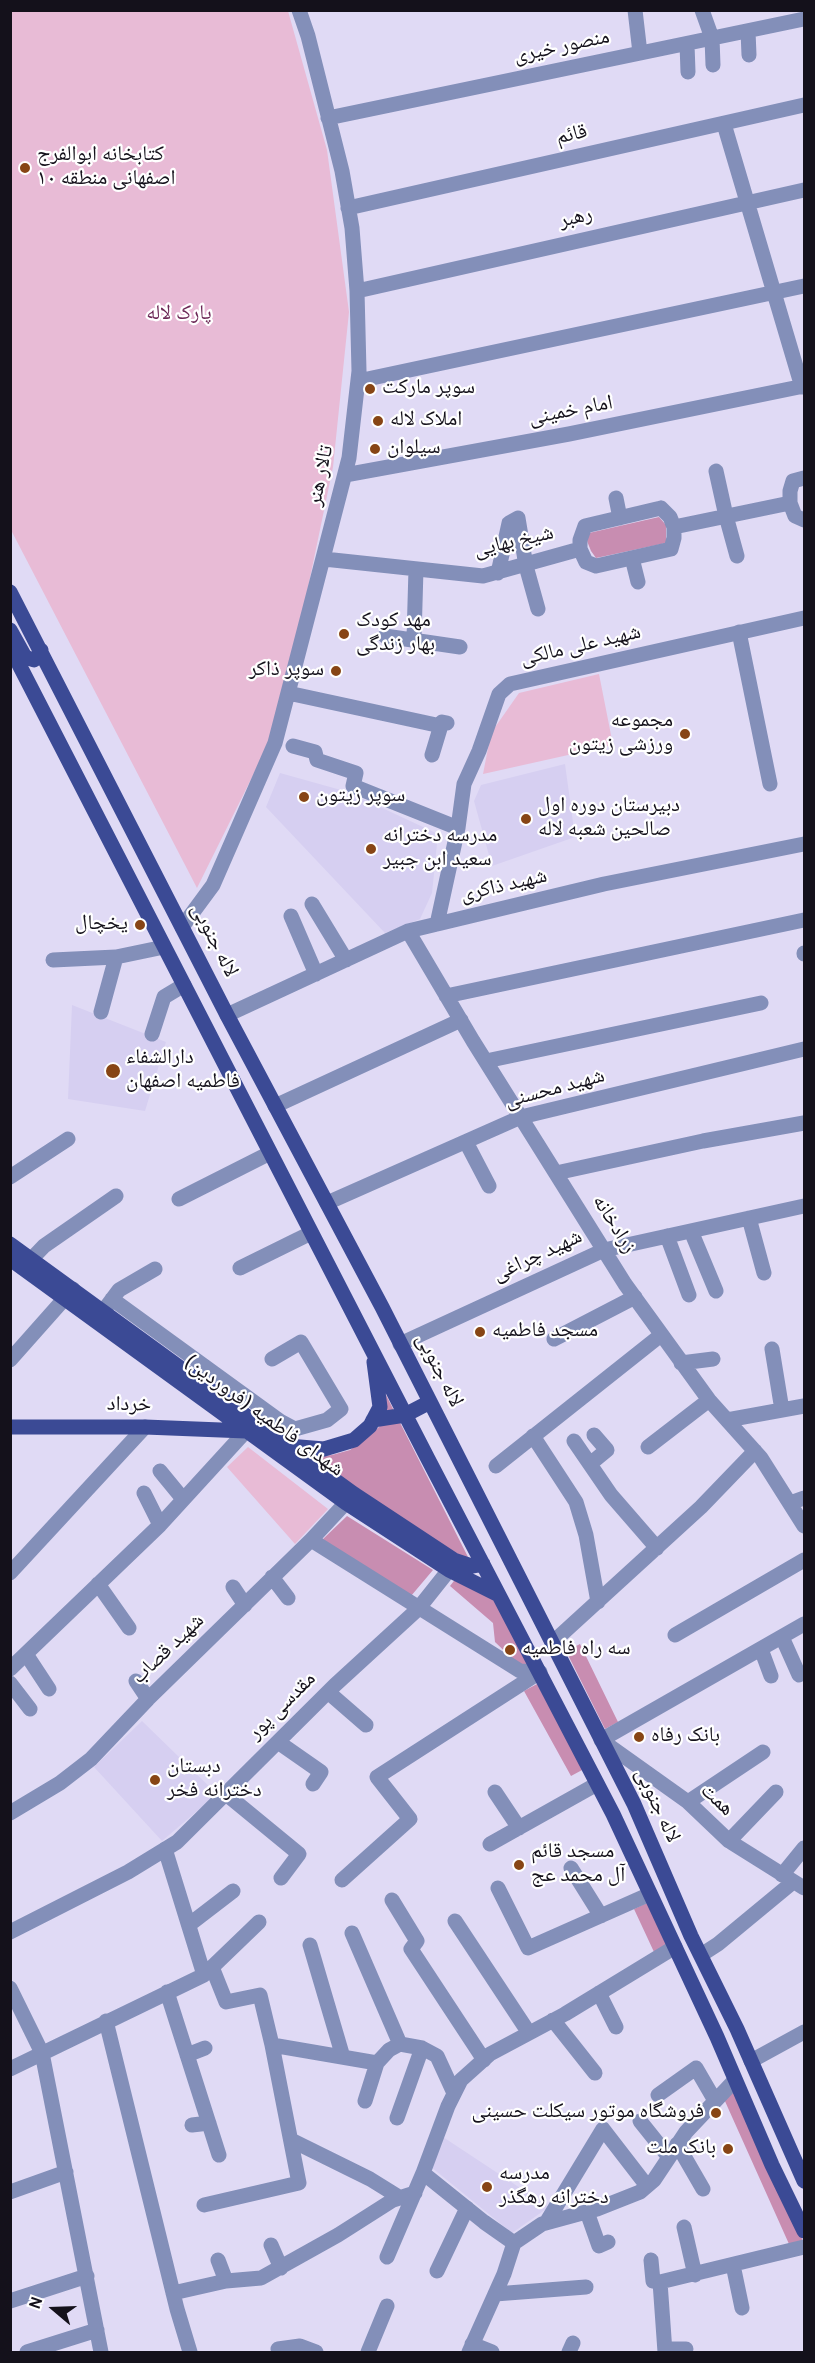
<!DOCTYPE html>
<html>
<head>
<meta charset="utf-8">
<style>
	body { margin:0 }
	#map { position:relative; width:815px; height:2363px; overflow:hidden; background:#e0daf5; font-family:Overpass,sans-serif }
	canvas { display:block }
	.frame { position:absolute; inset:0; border:12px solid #14111b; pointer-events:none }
	.north { position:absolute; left:24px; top:2279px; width:60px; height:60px; -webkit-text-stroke:4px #fff; paint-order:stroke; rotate:289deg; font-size:16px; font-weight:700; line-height:24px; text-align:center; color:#14111b }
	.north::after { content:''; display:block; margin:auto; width:21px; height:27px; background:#14111b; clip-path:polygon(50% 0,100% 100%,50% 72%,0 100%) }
</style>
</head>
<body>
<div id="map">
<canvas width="815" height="2363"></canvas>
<div class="frame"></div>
<div class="north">N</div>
</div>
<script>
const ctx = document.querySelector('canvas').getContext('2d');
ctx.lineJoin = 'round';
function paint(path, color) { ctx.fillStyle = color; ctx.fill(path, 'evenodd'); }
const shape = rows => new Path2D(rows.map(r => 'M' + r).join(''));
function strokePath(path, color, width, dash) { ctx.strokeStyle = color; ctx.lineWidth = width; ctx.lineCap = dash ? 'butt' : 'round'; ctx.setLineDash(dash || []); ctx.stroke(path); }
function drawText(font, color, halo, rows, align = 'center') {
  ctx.font = font + ' Overpass,"Noto Naskh Arabic",sans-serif'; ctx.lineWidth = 4.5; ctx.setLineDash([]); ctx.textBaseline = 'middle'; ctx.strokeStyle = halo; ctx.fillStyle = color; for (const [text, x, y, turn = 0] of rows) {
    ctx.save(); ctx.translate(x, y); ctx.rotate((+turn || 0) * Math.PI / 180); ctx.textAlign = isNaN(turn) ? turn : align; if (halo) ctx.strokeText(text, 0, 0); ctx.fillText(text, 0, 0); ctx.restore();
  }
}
paint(shape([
	[565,764,575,837,492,866,474,801,481,785],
	[280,773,348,792,438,834,432,893,420,919,385,933,266,807],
	[72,1005,166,1042,145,1111,68,1099],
	[142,1721,217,1794,162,1841,94,1767],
	[443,2137,549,2207,512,2233,431,2167]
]), '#d6cff1');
paint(shape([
	[11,11,288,11,327,150,349,312,333,467,306,597,269,743,197,888,11,530],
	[599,674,613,745,483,774,491,733,519,693],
	[248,1447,328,1509,295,1544,227,1467]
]), '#e8bbd6');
paint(shape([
	[659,517,666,525,666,543,596,558,591,551,587,541,589,533],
	[385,1393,469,1559,440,1546,309,1458,332,1455,350,1450,369,1436,380,1426],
	[347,1516,433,1570,411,1596,322,1540],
	[457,1577,494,1600,530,1667,520,1666,495,1642,493,1623,450,1586],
	[580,1644,618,1722,605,1729,566,1651],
	[537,1684,584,1769,571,1776,524,1691],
	[647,1903,667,1946,654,1952,634,1909],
	[733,2090,803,2241,789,2244,724,2099]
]), '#c88db1');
strokePath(shape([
	[635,10,640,53],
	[702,10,712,38,713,65],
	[748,31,749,55],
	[687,44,688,72],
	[328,118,804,19],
	[724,124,802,387],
	[348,208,804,105],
	[357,291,804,190],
	[358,381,804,286],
	[716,471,726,516,737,556],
	[345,475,569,434,804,386],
	[804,478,793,481,790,491,790,503,795,516,804,520],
	[616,498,620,518],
	[661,508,670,517,674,527,674,538,671,549,596,566,586,562,580,549,580,540,585,526,661,508],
	[674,527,790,503],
	[632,558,638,582],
	[324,559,483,576,580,549],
	[498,573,509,523,518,518,526,566,538,609],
	[739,632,770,784],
	[385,636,460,647],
	[414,638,416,569],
	[288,693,441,726],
	[293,746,315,752,317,760,356,773,353,786,458,828],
	[432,755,442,722,447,723],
	[312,904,346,960],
	[291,916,316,974],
	[437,924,458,828,464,784,479,751,499,694,510,684,804,618],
	[182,927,213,885,275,743,349,458,359,371,357,291,352,228,342,171,308,36,299,10],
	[408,931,473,1041,625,1284,709,1400,761,1458,804,1526],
	[804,954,804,953],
	[53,960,116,957],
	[446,996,804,920],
	[101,1012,116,957,164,947],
	[227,1015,408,931,604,884,804,844],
	[152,1034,164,997,184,985],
	[486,1061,761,1003],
	[275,1106,461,1020],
	[466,1142,489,1186],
	[556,1173,703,1141,804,1123],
	[10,1177,68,1139],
	[179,1199,270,1153],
	[327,1203,521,1117,804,1049],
	[749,1218,764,1273],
	[691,1231,716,1291],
	[667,1236,689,1295],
	[23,1268,44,1246,116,1196],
	[240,1268,311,1233],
	[112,1299,280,1421,295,1429,327,1420,341,1409,301,1342,272,1359],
	[107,1306,119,1290,155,1269],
	[554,1339,635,1297],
	[400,1344,604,1250,804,1206],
	[772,1349,782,1410],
	[10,1360,73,1289],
	[681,1363,713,1359],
	[727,1420,804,1406],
	[533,1436,576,1502,586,1535,598,1602],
	[574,1441,611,1495,657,1548],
	[648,1447,709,1400],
	[590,1464,607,1450,594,1435],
	[496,1466,661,1335],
	[160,1471,183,1499],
	[144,1493,160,1525],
	[790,1503,804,1498],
	[311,1540,520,1671,540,1672],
	[10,1573,145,1427],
	[272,1577,288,1598],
	[98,1584,129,1628],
	[233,1587,245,1605],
	[804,1624,601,1740,688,1802,729,1841,804,1888],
	[675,1635,804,1560],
	[782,1637,799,1675],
	[552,1643,701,1507,755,1451],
	[761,1649,771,1676],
	[26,1654,49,1689],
	[10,1669,160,1525,246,1431],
	[136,1681,148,1699],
	[10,1683,30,1709],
	[328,1692,366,1725],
	[278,1742,321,1772,313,1784],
	[495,1792,519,1828],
	[226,1794,299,1854,281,1878],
	[688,1802,763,1752],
	[10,1813,60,1783,91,1759,148,1699,311,1540,354,1494],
	[729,1841,776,1792],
	[490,1844,597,1784],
	[571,1868,601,1916],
	[782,1875,804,1848],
	[342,1880,410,1819,377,1777,540,1672],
	[498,1888,528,1948,650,1894],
	[392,1900,417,1941,411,1949,484,2060],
	[455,1921,529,2033],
	[190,1924,233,1891],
	[10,1932,128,1872,177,1842,335,1685,418,1609,449,1570],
	[352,1933,400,2044],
	[310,1945,343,2057],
	[701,1955,718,1944,793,1882],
	[205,1974,259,1922],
	[10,1988,42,2053,101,2352],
	[167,1992,219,2155],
	[599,1993,616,2027],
	[553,2020,595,2073],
	[106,2021,177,2309,190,2352],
	[272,2045,377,2063,389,2050,400,2044,422,2048,437,2056,454,2093],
	[187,2055,205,2048],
	[751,2061,804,2032],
	[10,2069,204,1975,165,1849],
	[658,2095,696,2068,714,2099],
	[365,2101,377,2063],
	[397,2118,422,2048],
	[640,2121,668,2156],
	[192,2125,209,2123],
	[291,2140,370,2179,399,2197],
	[677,2144,703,2189],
	[423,2173,484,2222,514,2243],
	[10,2192,66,2172],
	[204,2205,299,2183,272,2045,260,1995,226,2002,212,1967],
	[587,2212,599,2246,608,2242],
	[546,2223,603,2129,647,2186],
	[684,2227,695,2275],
	[271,2245,281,2268],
	[387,2257,423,2173,448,2106,461,2080,490,2054,565,2014,675,1947],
	[218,2260,226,2281],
	[651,2260,653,2281,660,2282],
	[733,2265,742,2308],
	[437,2271,467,2208],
	[173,2293,226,2281,261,2278,338,2235,393,2200,415,2193],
	[495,2294,586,2287],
	[10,2301,87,2276],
	[472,2344,492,2352],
	[278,2349,300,2346,316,2352],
	[665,2349,686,2349],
	[27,2352,97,2330],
	[368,2352,387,2306],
	[469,2352,504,2274,514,2243,542,2224,597,2209,640,2192,654,2180,686,2132,735,2080],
	[569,2352,573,2343],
	[665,2352,660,2282,804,2247]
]), '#838fb9', 15);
strokePath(shape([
	[10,592,227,1015,382,1307,634,1804,691,1936,737,2029,804,2181],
	[10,630,25,657,34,660,39,656,41,650],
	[10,647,428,1459,613,1814,717,2037,772,2165,804,2231],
	[10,1244,354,1494,454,1560,472,1566,483,1564],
	[10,1259,346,1503,449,1570,499,1595],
	[373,1420,405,1415,430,1402],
	[10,1427,145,1427,246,1431],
	[288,1446,324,1449,354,1440,370,1426,380,1407,374,1362]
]), '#3b4a95', 15);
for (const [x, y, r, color] of [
	[25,168,6,"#874515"],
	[370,389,6,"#874515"],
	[378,421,6,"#874515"],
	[375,449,6,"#874515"],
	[344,634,6,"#874515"],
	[336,671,6,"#874515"],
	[685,734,6,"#874515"],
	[304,797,6,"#874515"],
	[526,819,6,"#874515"],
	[371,849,6,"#874515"],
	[140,925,6,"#874515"],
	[113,1071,8,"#874515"],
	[480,1332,6,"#874515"],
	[510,1650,6,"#874515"],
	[639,1737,6,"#874515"],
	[155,1780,6,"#874515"],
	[519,1865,6,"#874515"],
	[716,2113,6,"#874515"],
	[728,2149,6,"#874515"],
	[487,2187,6,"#874515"]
]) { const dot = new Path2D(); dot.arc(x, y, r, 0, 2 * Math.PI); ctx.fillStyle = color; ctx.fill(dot); strokePath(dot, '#fff', 2); }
drawText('21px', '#14111b', '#fff', [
	["منصور خیری",562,48,-12],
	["قائم",572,136,-13],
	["رهبر",576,219,-13],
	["امام خمینی",571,412,-11],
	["تالار هنر",322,476,-78],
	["شیخ بهایی",514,543,-13],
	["شهید علی مالکی",581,647,-13],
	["شهید ذاکری",504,887,-13],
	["لاله جنوبی",213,941,63],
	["شهید محسنی",555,1090,-15],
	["زرادخانه",613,1225,58],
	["شهید چراغی",538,1257,-25],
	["لاله جنوبی",438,1371,63],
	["خرداد",129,1406,1],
	["شهدای فاطمیه (فروردین)",263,1417,36],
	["شهید قصاب",169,1650,-44],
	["مقدسی پور",283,1707,-45],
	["همت",716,1801,43],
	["لاله جنوبی",656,1806,65]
]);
drawText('21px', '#14111b', '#fff', [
	["کتابخانه ابوالفرج",37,156],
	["اصفهانی منطقه ۱۰",37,180],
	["سوپر مارکت",382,389],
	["املاک لاله",390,421],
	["سیلوان",387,449],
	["مهد کودک",356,622],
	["بهار زندگی",356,646],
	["سوپر ذاکر",324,671,"right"],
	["مجموعه",673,722,"right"],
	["ورزشی زیتون",673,746,"right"],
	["سوپر زیتون",316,797],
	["دبیرستان دوره اول",538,807],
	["صالحین شعبه لاله",538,831],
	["مدرسه دخترانه",383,837],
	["سعید ابن جبیر",383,861],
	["یخچال",128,925,"right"],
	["دارالشفاء",126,1059],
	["فاطمیه اصفهان",126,1083],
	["مسجد فاطمیه",492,1332],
	["سه راه فاطمیه",522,1650],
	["بانک رفاه",651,1737],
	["دبستان",167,1768],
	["دخترانه فخر",167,1792],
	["مسجد قائم",531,1853],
	["آل محمد عج",531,1877],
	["فروشگاه موتور سیکلت حسینی",704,2113,"right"],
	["بانک ملت",716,2149,"right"],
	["مدرسه",499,2175],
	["دخترانه رهگذر",499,2199]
], 'left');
drawText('21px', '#6c2756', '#fff', [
	["پارک لاله",179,315]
]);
</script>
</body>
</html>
